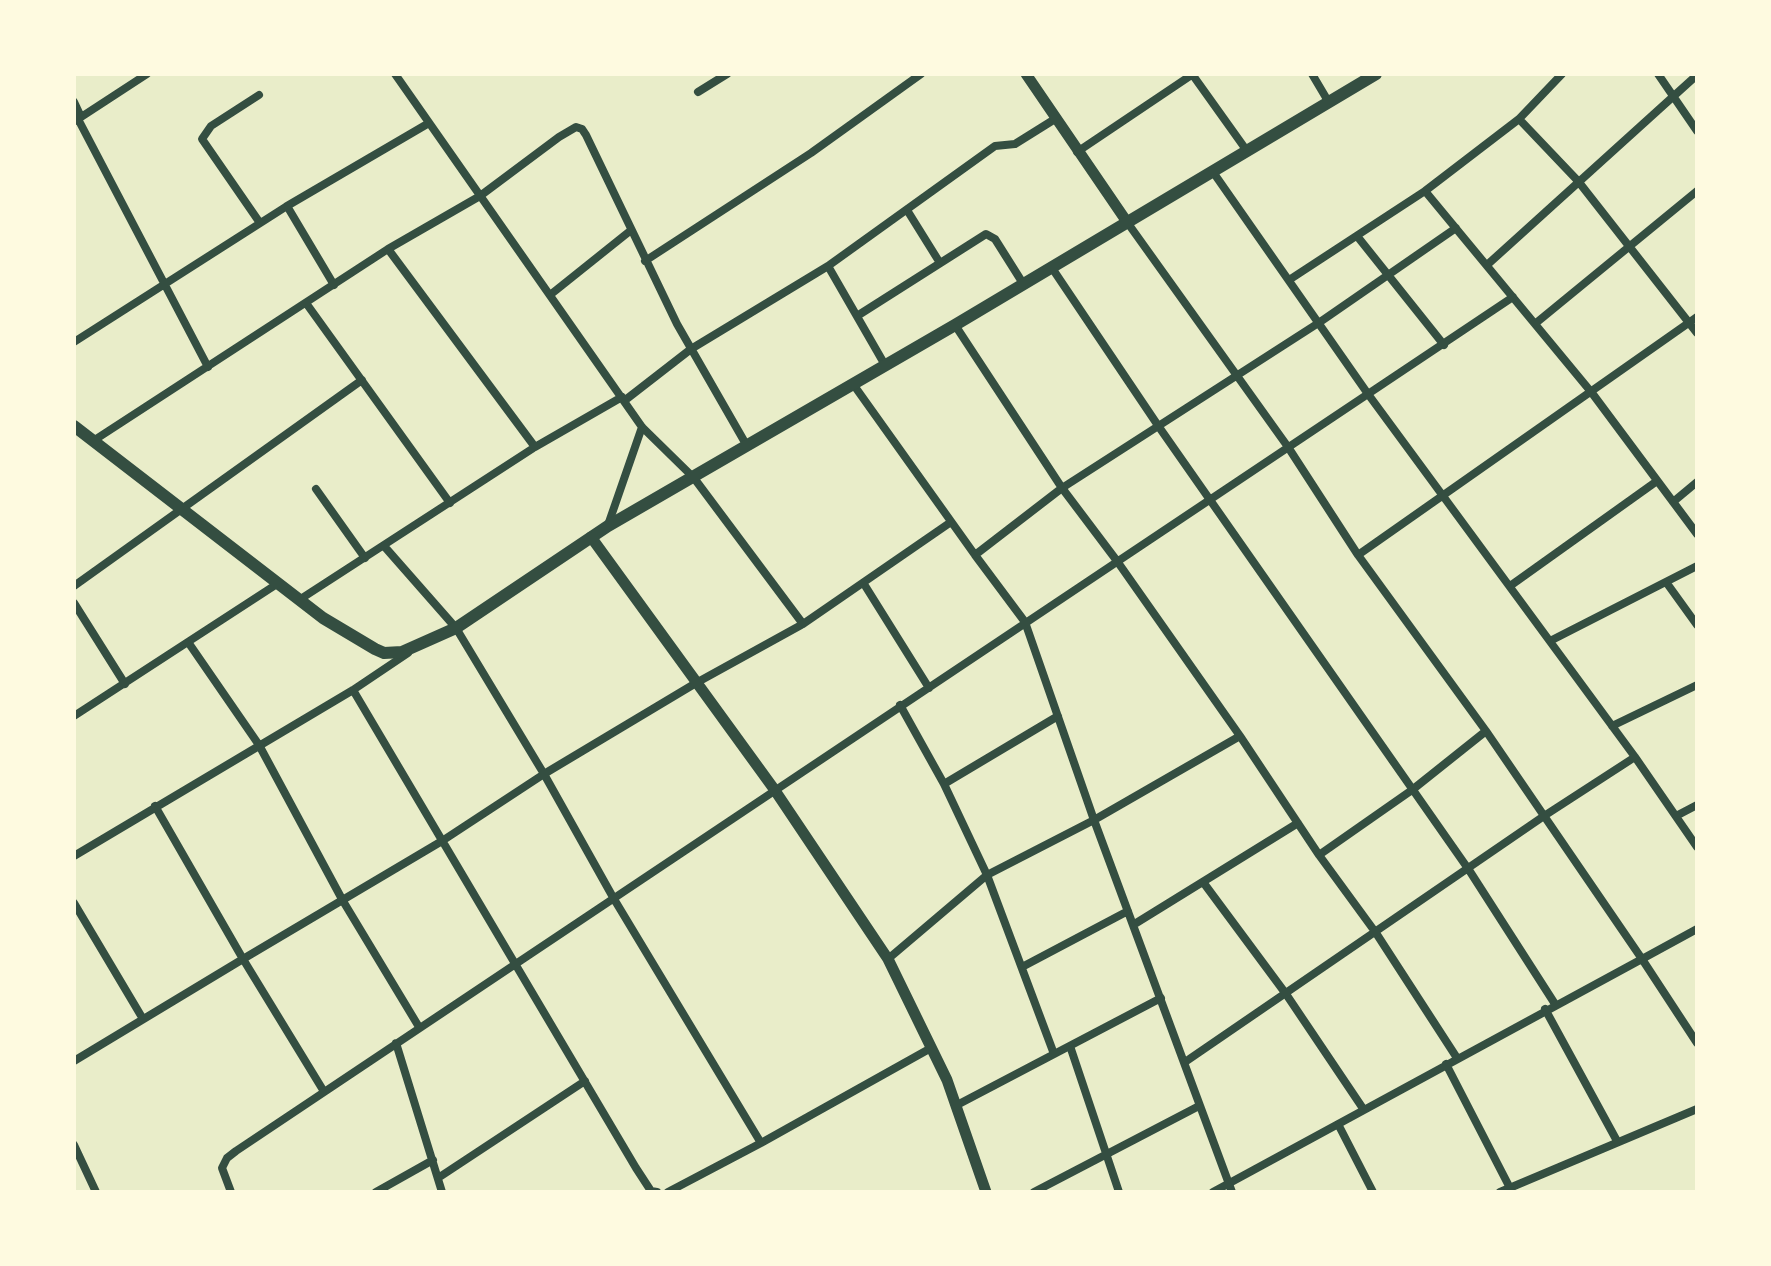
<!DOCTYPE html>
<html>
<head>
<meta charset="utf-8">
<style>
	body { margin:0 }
	#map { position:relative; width:1771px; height:1266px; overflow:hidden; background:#e9edc9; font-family:Inter,sans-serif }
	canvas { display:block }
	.frame { position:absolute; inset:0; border:76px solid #fefae0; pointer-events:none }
</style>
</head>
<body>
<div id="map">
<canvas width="1771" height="1266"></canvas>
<div class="frame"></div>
</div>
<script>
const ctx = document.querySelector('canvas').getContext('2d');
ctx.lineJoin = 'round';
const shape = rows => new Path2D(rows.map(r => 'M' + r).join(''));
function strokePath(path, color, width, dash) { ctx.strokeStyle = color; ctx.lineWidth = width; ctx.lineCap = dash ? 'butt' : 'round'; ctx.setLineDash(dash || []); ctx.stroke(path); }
strokePath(shape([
	[395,74,642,427,694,478,803,624],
	[1192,74,1247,151],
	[1312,74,1328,101],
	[1562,74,1519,119,1578,181,1697,333],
	[1658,74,1697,131],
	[698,92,727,74],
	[259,95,211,126,202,139,260,223],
	[74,102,81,117],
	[78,119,208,367],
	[75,121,147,74],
	[1077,152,1193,74],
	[1213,172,1368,394,1635,757,1697,847],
	[1425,191,1592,393,1697,534],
	[287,206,334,285],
	[907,210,940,263],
	[1127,222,1288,447,1358,555,1486,731,1642,959,1697,929],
	[1357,236,1444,345],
	[388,249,535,447],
	[645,261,811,153,921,74],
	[1487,265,1697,75],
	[828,266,995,146,1015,144,1055,119],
	[1052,268,1159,427,1469,870,1555,1004],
	[1289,280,1425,191,1519,119],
	[550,295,630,231],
	[306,303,450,503],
	[857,316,986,234,995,239,1024,285],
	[1536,323,1697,191],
	[74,342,287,206,429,123],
	[853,384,975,555],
	[624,401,691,349,828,266,885,365],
	[93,441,388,249,480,196,559,137,576,127,582,129,586,135,677,324,747,446],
	[316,489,365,558],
	[1673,502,1697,482],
	[608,525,642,427],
	[384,546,456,628,544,774,614,899,761,1143,931,1048],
	[1358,555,1697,317],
	[1666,582,1697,625],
	[864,584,929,688],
	[74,586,362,380],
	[1510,586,1657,481],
	[299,600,535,447,622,397],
	[74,603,125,684],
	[1550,641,1697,566],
	[188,642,259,745,343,901,419,1027],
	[353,690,636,1168,651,1191,657,1192],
	[900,705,944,784,987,875,1054,1054],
	[74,716,277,584],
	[1612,726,1697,685],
	[1240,736,1319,855,1412,790,1486,731],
	[944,784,1058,716],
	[1676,816,1697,805],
	[1319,855,1376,933,1457,1058],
	[74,856,353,690,408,653],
	[1203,882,1286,994,1364,1110],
	[74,903,143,1019],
	[1133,925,1298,823],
	[888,959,987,875,1094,820,1240,736,1117,561,1062,488,955,325],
	[1022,967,1128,911],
	[1545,1009,1617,1141],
	[396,1043,442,1192],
	[1070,1046,1119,1192],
	[74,1061,243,959,155,806],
	[1185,1062,1544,816,1635,757],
	[1446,1064,1510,1188],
	[323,1090,243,959,442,841,544,774,696,683,803,624,951,522],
	[957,1105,1161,998],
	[1338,1124,1373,1192],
	[74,1145,96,1192],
	[438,1178,585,1081],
	[231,1192,222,1168,227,1158,236,1151,1513,297],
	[376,1192,433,1160],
	[668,1192,761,1143],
	[1034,1192,1199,1106],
	[1213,1192,1642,959,1697,1043],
	[1232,1192,1094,820,1025,622,975,555,1062,488,1320,322,1456,228],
	[1500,1192,1697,1109]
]), '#344e41', 8);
strokePath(shape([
	[1026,74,1127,222],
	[591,537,774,789,888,959,947,1080,986,1192]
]), '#344e41', 11);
strokePath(shape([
	[74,426,323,618,375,649,384,653,402,652,456,628,608,526,955,325,1376,74]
]), '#344e41', 12);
</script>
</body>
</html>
